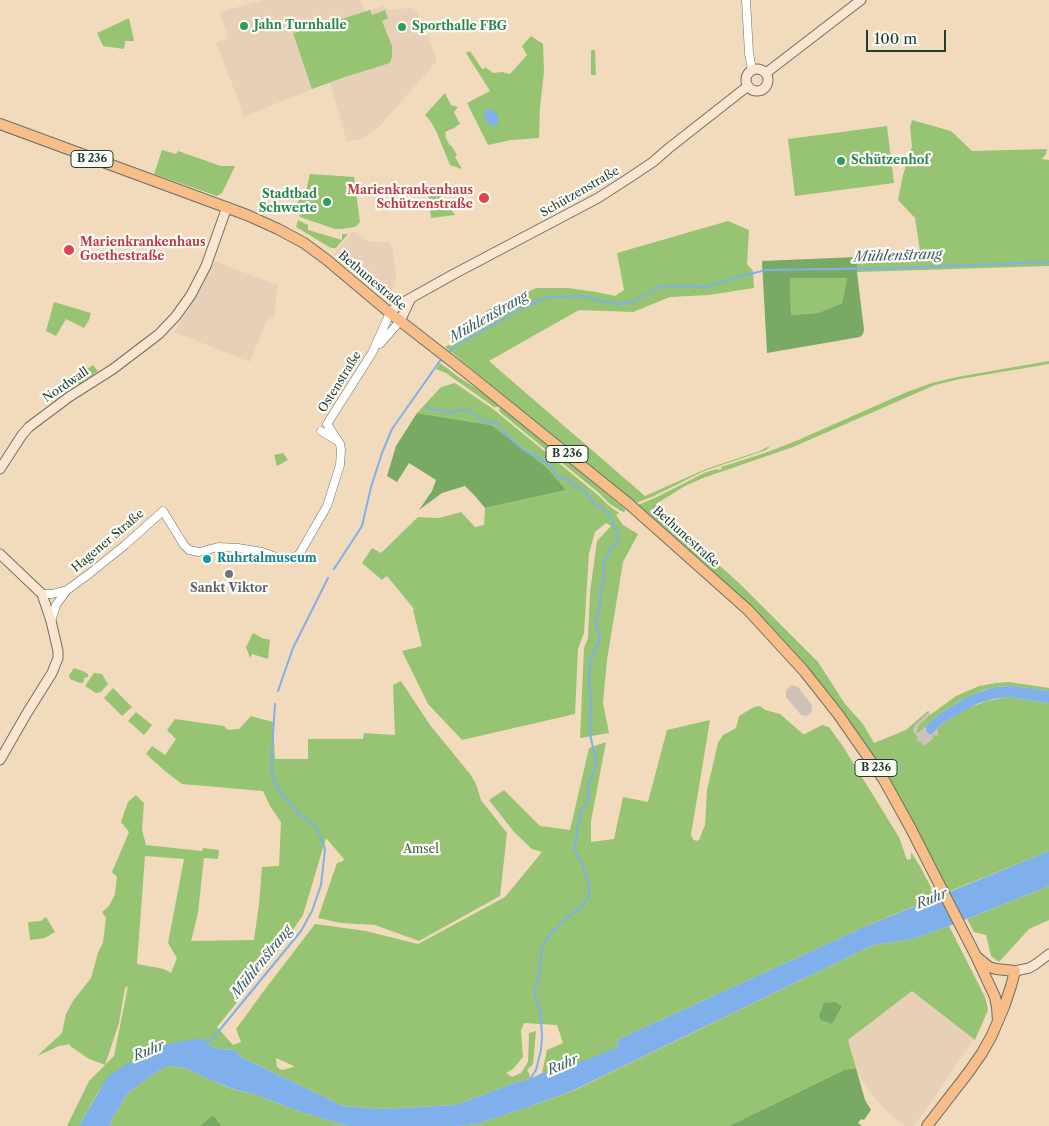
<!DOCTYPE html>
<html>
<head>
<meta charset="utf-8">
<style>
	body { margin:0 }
	#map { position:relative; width:1049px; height:1126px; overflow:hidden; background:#f1dbbc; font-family:"Libre Caslon Text",serif }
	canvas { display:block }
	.scale { position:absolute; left:866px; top:30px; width:80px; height:22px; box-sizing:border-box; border:2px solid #1f3d34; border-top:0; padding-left:6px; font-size:15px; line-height:18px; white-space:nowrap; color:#1f3d34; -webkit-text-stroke:4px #fdfcf7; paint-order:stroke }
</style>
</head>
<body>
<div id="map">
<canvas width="1049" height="1126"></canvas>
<div class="scale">100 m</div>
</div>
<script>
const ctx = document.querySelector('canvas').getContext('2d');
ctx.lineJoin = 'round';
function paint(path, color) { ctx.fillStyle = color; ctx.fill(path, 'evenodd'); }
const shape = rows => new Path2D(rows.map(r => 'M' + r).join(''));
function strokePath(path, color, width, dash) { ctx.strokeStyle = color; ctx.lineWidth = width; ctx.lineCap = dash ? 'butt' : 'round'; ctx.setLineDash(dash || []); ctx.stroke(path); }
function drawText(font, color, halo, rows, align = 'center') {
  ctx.font = font + ' "Libre Caslon Text",serif'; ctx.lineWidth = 4.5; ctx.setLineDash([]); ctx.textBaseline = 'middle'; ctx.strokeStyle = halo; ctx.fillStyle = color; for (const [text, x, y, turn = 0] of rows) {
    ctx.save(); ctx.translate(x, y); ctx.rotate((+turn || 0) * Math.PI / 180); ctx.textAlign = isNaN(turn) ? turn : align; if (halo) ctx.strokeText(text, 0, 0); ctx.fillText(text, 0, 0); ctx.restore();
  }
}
paint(shape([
	[263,0,360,0,365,12,384,5,387,10,411,8,417,13,436,56,436,62,379,127,366,136,360,139,347,142,330,82,243,117,241,107,216,43,228,38,220,12],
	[352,232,355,232,369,242,388,242,392,246,396,275,394,286,386,295,384,295,334,254],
	[214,261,278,285,274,317,267,320,250,362,174,332,185,315],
	[912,991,974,1039,925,1111,913,1126,905,1126,886,1111,865,1086,856,1068,848,1040]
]), '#e8cfb7');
paint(shape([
	[792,685,798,687,812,705,812,710,809,715,805,716,801,715,786,697,786,690],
	[928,711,934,719,925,728,932,734,941,726,946,733,926,753,906,730]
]), '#cec1b9');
paint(shape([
	[370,10,372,15,385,10,388,18,382,21,392,46,392,57,390,63,345,77,312,89,293,33,323,25],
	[129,18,134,41,125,41,124,49,103,46,97,33],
	[531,36,543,44,544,72,540,107,539,138,511,140,488,145,467,103,490,91,466,53,470,51,482,69,484,69,485,67,493,73,502,72,510,74,527,55,522,46],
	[591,50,595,50,596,75,591,75],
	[445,93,451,105,458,107,454,112,460,124,456,126,456,127,445,132,446,135,445,136,450,146,451,145,457,155,455,157,462,169,450,165,437,133,431,122,425,115],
	[912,120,951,131,972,151,1047,149,1046,154,1042,159,1049,160,1049,266,857,272,857,257,895,253,920,251,915,218,898,200,903,175,912,146,910,127],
	[887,126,894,183,795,196,788,139],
	[162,150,176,154,178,151,221,166,235,166,224,189,222,193,217,196,154,174],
	[310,174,354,177,360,222,355,227,341,229,335,229,300,217,296,205,297,204,299,198,304,199],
	[437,190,455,215,431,218,428,192],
	[298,220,308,225,308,230,342,240,342,234,348,234,336,248,331,248,296,227],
	[728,221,749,230,747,264,753,271,754,288,709,295,670,297,633,312,579,310,489,361,645,496,706,469,760,451,771,445,766,450,704,471,654,496,636,503,445,347,494,322,486,311,536,288,568,288,596,292,615,296,624,290,617,253],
	[790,278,847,278,842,303,818,313,791,315],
	[54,302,91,313,89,320,84,328,66,319,56,336,46,331],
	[1049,361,1049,364,960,379,935,385,793,447,703,478,685,486,656,504,701,549,739,583,818,662,845,704,863,724,874,743,906,730,928,711,929,712,915,725,913,729,914,733,918,737,916,739,919,742,920,741,924,746,934,738,932,736,934,735,937,736,939,735,937,729,944,722,967,709,986,701,1008,697,1049,703,1049,851,948,892,886,775,862,738,829,693,794,652,759,615,714,572,638,505,657,497,704,473,717,469,718,470,722,469,721,467,765,453,796,441,907,392,932,383,957,377],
	[440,363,457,376,485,394,499,407,494,407,446,373,436,369],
	[93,365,98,371,79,385,74,378],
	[455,383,493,409,599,496,608,505,619,513,616,515,623,525,638,534,623,562,607,660,603,703,609,733,580,738,584,648,588,638,590,592,597,541,611,526,606,523,595,532,589,553,584,633,578,649,575,714,462,740,428,704,402,651,422,646,413,610,414,609,387,576,382,580,362,563,372,548,381,553,418,517,439,518,461,512,475,527,484,525,485,508,566,490,491,425,417,413,441,387],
	[500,407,554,450,626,510,624,512,621,511,610,504,599,493,501,413,499,410],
	[283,453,288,460,277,466,274,455],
	[253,633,262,638,270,640,268,659,252,654,250,658,246,647],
	[74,668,83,671,88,674,88,677,84,678,84,681,82,683,80,683,70,679,69,675],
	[94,673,102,674,108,684,101,692,96,693,85,686],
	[401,681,430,725,470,774,476,784,481,800,507,833,500,896,419,941,375,925,341,923,318,918,337,863,343,861,344,859,326,838,303,915,279,950,217,1027,233,1045,241,1042,236,1029,266,988,315,924,366,931,418,944,505,897,542,852,532,849,514,832,489,800,504,790,540,826,570,830,589,748,606,742,591,821,591,842,614,839,623,797,648,802,667,730,710,720,691,835,693,839,696,841,699,840,705,825,707,790,718,743,723,735,736,728,739,716,754,707,760,706,765,710,780,714,803,734,805,734,822,725,829,727,842,745,899,837,907,860,911,859,911,852,921,868,936,897,862,928,617,1040,618,1047,572,1069,569,1071,565,1069,565,1071,561,1072,555,1070,542,1073,547,1050,563,1043,557,1025,524,1023,521,1030,523,1057,513,1069,506,1073,512,1077,521,1073,528,1062,529,1033,536,1031,533,1064,527,1070,529,1073,530,1079,514,1083,456,1105,381,1109,343,1106,241,1057,235,1050,221,1049,207,1045,100,1089,79,1126,67,1126,89,1081,105,1065,89,1059,70,1046,70,1044,59,1046,37,1056,62,1033,66,1014,73,1001,91,978,98,953,103,942,106,918,102,912,109,906,115,894,117,877,112,872,129,832,121,822,128,802,136,795,144,803,142,830,146,845,202,851,203,848,219,850,218,859,204,858,198,913,191,941,254,940,259,904,262,867,279,866,281,822,270,806,263,791,182,784,166,772,146,754,152,746,165,755,176,739,167,730,175,719,224,726,228,730,239,729,251,716,273,722,275,759,308,759,308,739,363,739,364,733,395,735,393,685],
	[145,856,184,859,168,943,177,958,171,973,164,969,137,964],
	[128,986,114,1056,105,1065,119,1023,125,988],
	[276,1058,294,1066,294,1067,282,1070,277,1067],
	[1009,682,1049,688,1049,691,1015,686,994,687,984,690,960,701,947,709,939,714,918,733,917,732,918,727,919,725,930,715,956,696,979,686,996,683],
	[113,688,132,707,122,716,104,698],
	[136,712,152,725,144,735,128,721],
	[1049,886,1049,920,1029,929,999,962,991,956,986,935,974,932,967,919],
	[46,917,55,932,45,938,30,940,28,922,41,921],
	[949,926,985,997,988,1010,975,1040,912,991,848,1040,856,1068,844,1070,729,1126,458,1126,477,1124,531,1106,573,1091,873,945,913,939],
	[169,1066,186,1068,208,1079,235,1090,254,1094,301,1112,348,1126,222,1126,213,1115,200,1126,109,1126,113,1117,128,1093,158,1071]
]), '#97c472');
paint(shape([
	[857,257,857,272,864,330,863,334,860,337,767,353,762,261],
	[790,278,847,278,842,303,818,313,791,315],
	[417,413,491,425,546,467,566,490,485,508,475,496,465,486,442,493,419,510,432,491,436,480,409,463,397,482,387,476,396,446],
	[835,1002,842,1006,832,1024,821,1020,819,1016,824,1003],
	[856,1068,865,1100,871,1110,864,1120,861,1119,858,1123,862,1126,729,1126,844,1070],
	[213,1115,222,1126,200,1126]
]), '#79aa64');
paint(shape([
	[487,109,491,109,495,112,498,116,498,123,494,126,492,126,489,124,484,116,484,112],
	[1015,686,1049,691,1049,703,1008,697,993,699,979,703,944,722,931,735,930,733,929,734,926,731,927,730,925,727,939,714,960,701,974,694,994,687],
	[1049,851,1049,886,949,926,913,939,873,945,572,1091,531,1106,477,1124,458,1126,348,1126,301,1112,254,1094,236,1090,208,1079,186,1068,169,1066,158,1071,128,1093,113,1117,109,1126,79,1126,108,1076,151,1049,172,1043,194,1039,206,1039,207,1045,221,1049,235,1050,241,1057,343,1106,381,1109,456,1105,514,1083,530,1079,542,1073,555,1070,561,1072,564,1071,567,1068,569,1071,571,1069,571,1066,618,1047,617,1040,862,928]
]), '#7fb0eb');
strokePath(shape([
	[447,353,459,344,526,306,548,297,585,296,599,301,619,304,633,302,661,286,706,287,738,277,766,270,898,268,1049,262],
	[426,406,432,410,442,410,449,413,461,410,468,410,485,422,497,423,506,435,525,451,540,459,551,467,559,478,568,479,575,486,585,491,594,504,604,510,610,516,618,536,617,543,611,548,609,554,605,558,603,562,604,582,600,592,601,600,596,621,597,627,600,638,590,661,589,682,591,698,590,734,596,761,595,769,588,784,589,800,582,809,580,814,580,821,577,827,575,850,583,866,589,883,589,897,582,906,568,917,550,934,542,948,538,981,534,992,540,1011,542,1035,541,1050,536,1070,530,1079],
	[334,569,362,526,371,487,382,453,392,429,442,358],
	[278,691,293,648,328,578],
	[206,1045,218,1032,301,931,312,911,321,885,325,850,323,842,314,824,301,816,281,794,272,774,272,751,275,704]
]), '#7fb0eb', 2);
const tertiary = shape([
	[746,0,749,53,752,70],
	[380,344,400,321],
	[321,431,336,440],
	[42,594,52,594,67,590,89,574,125,545,163,511,184,545,189,550,199,552,218,547,238,548,262,552,279,558,285,559,297,556,300,553,327,506,340,465,341,450,340,444,327,424,372,353,390,313],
	[51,621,56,605,67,590]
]);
const secondary = shape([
	'746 80a11 11 0 1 1 22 0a11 11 0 1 1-22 0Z',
	[766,73,861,0],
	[390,313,398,305,411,298,452,275,598,198,629,178,653,162,669,148,748,86],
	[400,321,411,298],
	[0,469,22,435,29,427,69,397,113,369,159,334,176,316,191,295,206,266,227,207],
	[0,554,42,594,51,621,58,651,58,658,52,673,27,713,0,760],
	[1015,971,1029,968,1036,964,1049,954]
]);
const primary = shape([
	[0,124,247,215,278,229,304,243,327,260,390,313,467,373,629,504,748,610,804,671,838,714,884,780,910,827,976,956,995,997,997,1007,998,1021],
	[927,1126,968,1073,982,1053,992,1035,1004,1007,1011,986,1015,971,996,969,989,967,978,958]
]);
strokePath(tertiary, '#687464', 9);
strokePath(secondary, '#687464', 11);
strokePath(primary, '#687464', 12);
strokePath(tertiary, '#fff', 8);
strokePath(secondary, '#fce5d0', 9);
strokePath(primary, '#f8bd89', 10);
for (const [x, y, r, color] of [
	[244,26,5,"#2e9e5b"],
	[402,27,5,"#2e9e5b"],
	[841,161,5,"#2e9e5b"],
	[484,198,6,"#e0444e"],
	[327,202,5,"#2e9e5b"],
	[69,250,6,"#e0444e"],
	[207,559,5,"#0f9aa8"],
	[229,574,5,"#6b7280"]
]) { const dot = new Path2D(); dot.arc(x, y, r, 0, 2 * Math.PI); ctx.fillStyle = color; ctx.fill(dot); strokePath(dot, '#fdfcf7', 2); }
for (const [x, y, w] of [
	[92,159,42],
	[567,454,42],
	[876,768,42]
]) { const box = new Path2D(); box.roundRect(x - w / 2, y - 8.5, w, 17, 4); ctx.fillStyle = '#fdfcf7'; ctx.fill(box); strokePath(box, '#1f3d34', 1); }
drawText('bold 11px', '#1f3d34', null, [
	["B 236",92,159],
	["B 236",567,454],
	["B 236",876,768]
]);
drawText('bold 12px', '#27864d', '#fdfcf7', [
	["Jahn Turnhalle",254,26],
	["Sporthalle FBG",412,27],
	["Schützenhof",851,161],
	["Stadtbad",317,195,"right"],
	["Schwerte",317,209,"right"]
], 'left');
drawText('bold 12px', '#be3a42', '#fdfcf7', [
	["Marienkrankenhaus",473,191],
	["Schützenstraße",473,205],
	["Marienkrankenhaus",80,243,"left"],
	["Goethestraße",80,257,"left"]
], 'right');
drawText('12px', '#1f3d34', '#fdfcf7', [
	["Schützenstraße",580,192,-30],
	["Bethunestraße",372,281,40],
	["Ostenstraße",340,382,-58],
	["Nordwall",66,385,-34],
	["Bethunestraße",686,537,42],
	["Hagener Straße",108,541,-40]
]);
drawText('bold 12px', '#0d838f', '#fdfcf7', [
	["Ruhrtalmuseum",217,559]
], 'left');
drawText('bold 12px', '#5b616d', '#fdfcf7', [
	["Sankt Viktor",229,589]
]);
drawText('12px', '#3d5f44', '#fdfcf7', [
	["Amsel",421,850]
]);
drawText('italic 14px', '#3c606b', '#fdfcf7', [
	["Mühlenstrang",898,256,-2],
	["Mühlenstrang",489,317,-30],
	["Ruhr",932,899,-22],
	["Mühlenstrang",262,962,-51],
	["Ruhr",149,1051,-22],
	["Ruhr",563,1065,-23]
]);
</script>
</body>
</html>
